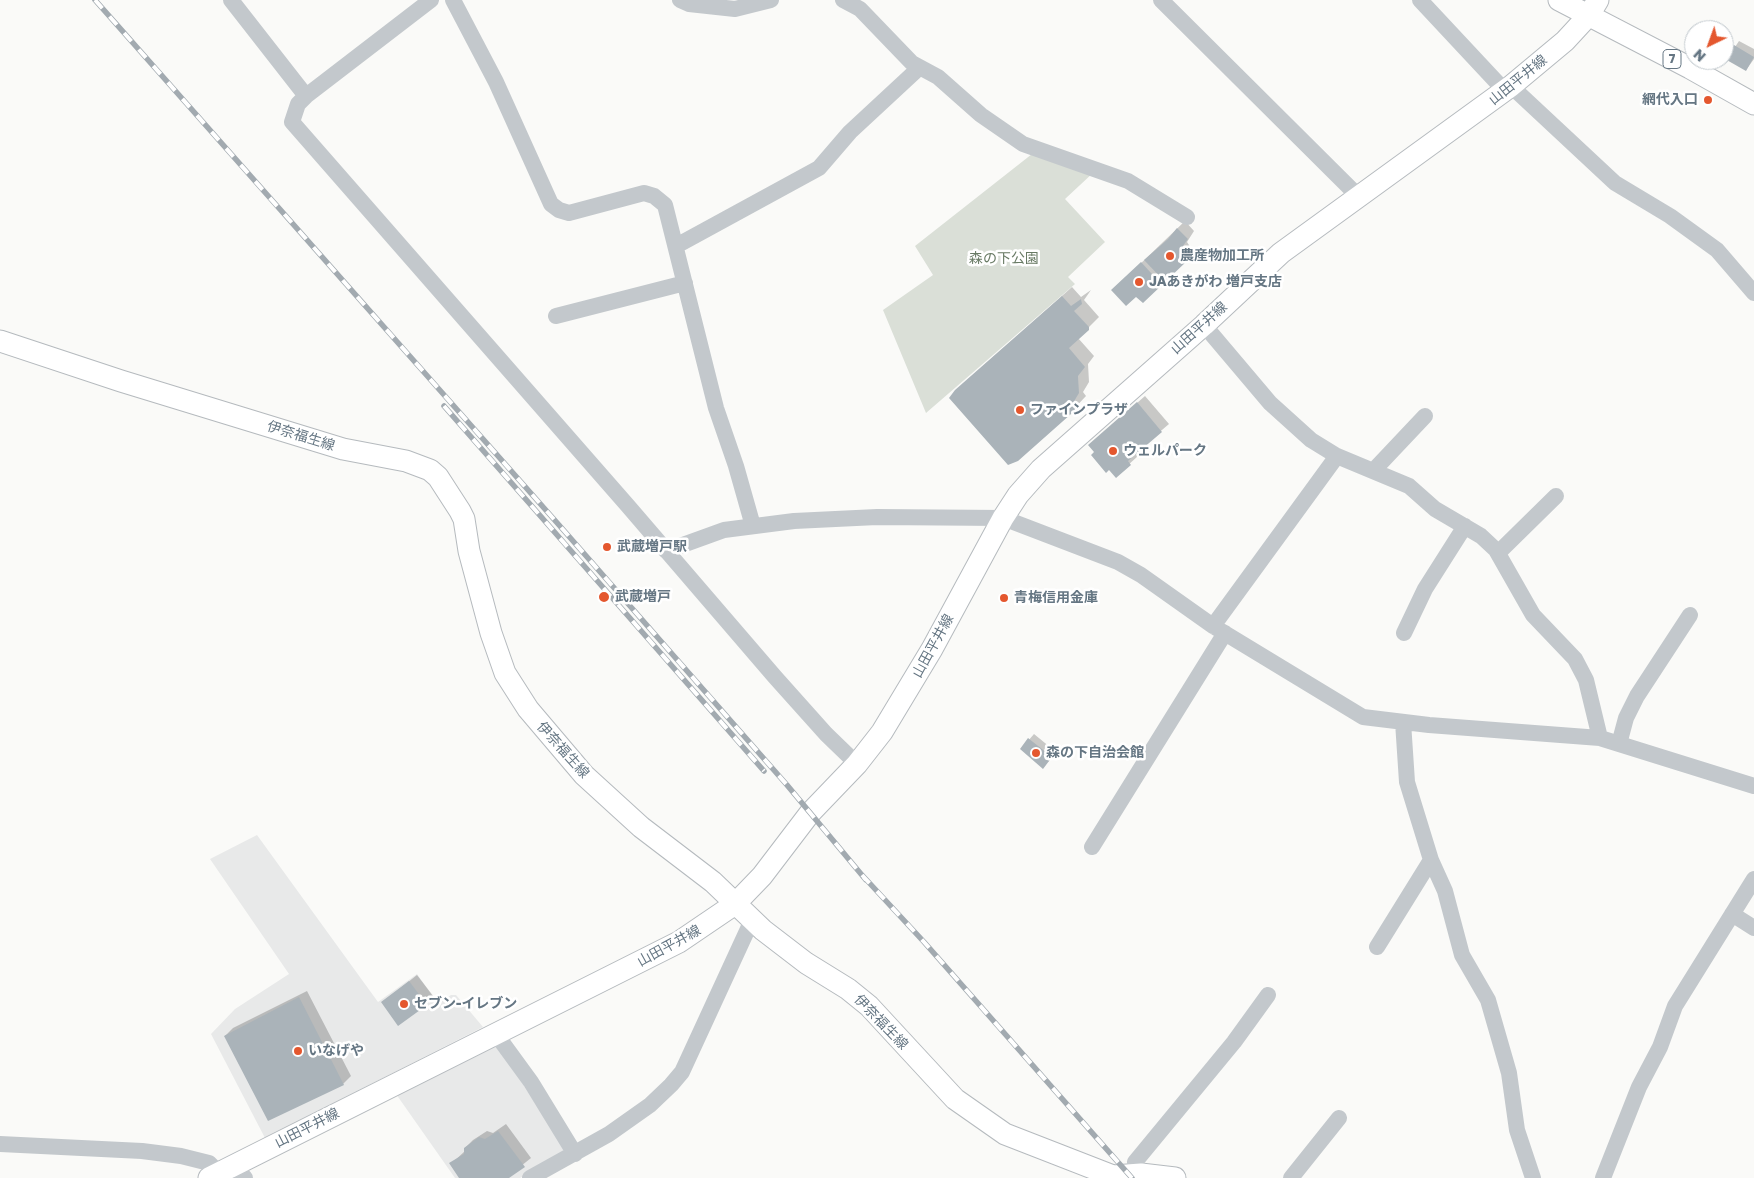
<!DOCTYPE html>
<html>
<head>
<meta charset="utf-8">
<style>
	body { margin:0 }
	#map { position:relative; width:1754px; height:1178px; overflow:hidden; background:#fafaf8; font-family:"Golos Text",sans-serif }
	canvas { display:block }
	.north { position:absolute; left:1684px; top:20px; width:50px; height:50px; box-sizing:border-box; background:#fff; border:1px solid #c1c8cd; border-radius:50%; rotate:222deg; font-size:14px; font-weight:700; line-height:20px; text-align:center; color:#657683 }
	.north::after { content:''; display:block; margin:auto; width:18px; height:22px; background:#e4572e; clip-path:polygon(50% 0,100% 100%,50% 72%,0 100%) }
</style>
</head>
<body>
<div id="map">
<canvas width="1754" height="1178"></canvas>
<div class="north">N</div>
</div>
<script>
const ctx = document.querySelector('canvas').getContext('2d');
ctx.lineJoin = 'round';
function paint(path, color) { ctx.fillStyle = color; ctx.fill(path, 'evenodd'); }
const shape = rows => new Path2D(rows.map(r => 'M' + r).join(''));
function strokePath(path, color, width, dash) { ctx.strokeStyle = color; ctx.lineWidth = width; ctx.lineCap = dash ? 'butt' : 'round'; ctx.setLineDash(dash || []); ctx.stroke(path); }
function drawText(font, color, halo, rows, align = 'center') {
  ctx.font = font + ' "Golos Text","Noto Sans JP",sans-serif'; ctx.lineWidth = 5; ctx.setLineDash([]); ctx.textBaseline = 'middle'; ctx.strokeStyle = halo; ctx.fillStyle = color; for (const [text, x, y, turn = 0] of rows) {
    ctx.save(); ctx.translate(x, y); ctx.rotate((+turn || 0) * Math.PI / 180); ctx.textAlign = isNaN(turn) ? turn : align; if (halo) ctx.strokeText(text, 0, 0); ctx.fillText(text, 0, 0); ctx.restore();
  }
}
paint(shape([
	[257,835,378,1002,417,974,438,1004,451,995,456,995,483,1027,265,1138,211,1034,235,1009,289,974,210,859],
	[498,1045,564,1148,563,1154,520,1178,455,1178,396,1094]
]), '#e8e9e9');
paint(shape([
	[1032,154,1094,172,1065,199,1105,242,1068,277,1075,284,926,413,883,310,933,275,915,246]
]), '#dadfd7');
paint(shape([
	[1739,41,1754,49,1754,59,1746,70,1727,59],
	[1185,221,1194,231,1187,242,1194,253,1187,260,1143,301,1136,295,1113,290],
	[1072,287,1081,297,1091,290,1084,300,1099,317,1078,338,1094,356,1088,364,1089,382,1083,392,1086,396,1070,413,967,380],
	[1145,396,1169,424,1135,453,1138,456,1116,476,1089,445],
	[1034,734,1056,752,1048,762,1021,749],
	[417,975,434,997,426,1004,383,1002],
	[307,991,351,1076,343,1084,225,1036,233,1028],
	[506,1124,531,1158,506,1178,460,1178,451,1164,465,1151,465,1148,473,1140,487,1131,493,1133]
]), '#0003');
paint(shape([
	[1734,45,1754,57,1746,71,1725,59],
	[1177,228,1188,239,1180,250,1187,261,1165,282,1144,260,1168,239],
	[1141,262,1162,285,1143,303,1136,297,1126,306,1111,290],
	[1062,296,1071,306,1081,299,1082,304,1074,311,1089,327,1089,330,1069,348,1085,367,1078,376,1079,393,1073,403,1077,407,1071,414,1018,461,1008,465,949,398,955,390],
	[1137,402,1162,432,1128,461,1131,465,1116,478,1109,470,1106,473,1091,455,1094,452,1088,445],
	[1028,738,1052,757,1043,769,1020,749],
	[409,981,427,1005,398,1026,381,1002],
	[299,997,344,1085,268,1121,224,1036],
	[498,1131,525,1167,509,1178,459,1178,449,1163,464,1154,464,1148,479,1137,485,1139]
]), '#aab3b9');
const major = shape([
	[1559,0,1690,68,1754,104],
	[0,341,121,381,343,449,406,461,430,470,438,477,460,511,464,519,469,551,491,633,505,673,528,709,584,775,641,827,713,882,763,930,806,963,848,989,869,1006,955,1099,1005,1134,1113,1176,1141,1174,1175,1178],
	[209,1178,679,942,735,904,762,876,810,813,857,764,882,732,932,649,1003,518,1018,495,1041,469,1204,325,1281,253,1511,86,1565,41,1589,15,1598,0]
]);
strokePath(major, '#b5babe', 23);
strokePath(shape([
	[231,0,306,96],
	[431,0,306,96,298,104,292,122,628,506,775,677,826,734,857,764],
	[453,0,496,82,551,204,559,210,569,213,644,193,654,196,665,205,716,408,736,466,753,526],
	[680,0,689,4,735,9,771,0],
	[843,0,860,9,912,63,938,77,981,115,1023,144,1128,181,1187,217],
	[1161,0,1358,196],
	[1420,0,1505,91],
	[1511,86,1615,183,1670,216,1717,250,1754,293],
	[676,246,819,168,850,132,919,68],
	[556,316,685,283],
	[1204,325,1270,403,1311,440,1337,456,1409,486,1435,509,1481,536,1496,550,1533,615,1575,659,1586,680,1600,738],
	[1374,470,1425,416],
	[666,551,724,530,794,521,877,517,1003,518,1118,562,1141,575,1213,626,1363,717,1429,725,1600,738,1754,786],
	[1498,553,1556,496],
	[1213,626,1337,456],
	[1404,633,1425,589,1465,526],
	[1403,722,1407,782,1431,860,1445,891,1462,955,1488,1000,1509,1073,1517,1130,1533,1178],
	[1619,744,1626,718,1637,696,1690,615],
	[1092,847,1225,633],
	[1732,914,1754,928],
	[1377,947,1431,860],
	[496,1034,531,1082,575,1154],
	[0,1144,142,1151,181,1156,209,1163,219,1173],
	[233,1165,245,1178],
	[1141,1174,1135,1162,1234,1042,1268,995],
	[530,1178,609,1134,650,1105,671,1085,682,1072,752,920],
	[1291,1178,1339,1118],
	[1603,1178,1639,1087,1660,1047,1675,1006,1754,879]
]), '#c3c8cc', 16);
strokePath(major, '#fff', 21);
const rail = shape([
	[95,0,559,525,787,785,866,880],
	[444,406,764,771],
	[862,875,924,942,1132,1178]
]);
strokePath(rail, '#a2aab0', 5.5);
strokePath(rail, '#fff', 4, [11]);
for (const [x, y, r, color] of [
	[1708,100,5,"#e4572e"],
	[1170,256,5,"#e4572e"],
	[1139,282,5,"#e4572e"],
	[1020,410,5,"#e4572e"],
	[1113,451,5,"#e4572e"],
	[607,547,5,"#e4572e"],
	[604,597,6,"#e4572e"],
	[1004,598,5,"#e4572e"],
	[1036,753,5,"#e4572e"],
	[404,1004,5,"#e4572e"],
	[298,1051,5,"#e4572e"]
]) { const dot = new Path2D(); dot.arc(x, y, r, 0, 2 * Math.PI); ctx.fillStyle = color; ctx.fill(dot); strokePath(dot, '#fff', 2); }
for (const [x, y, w] of [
	[1672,59,18]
]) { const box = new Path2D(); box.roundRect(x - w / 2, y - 9.5, w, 19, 4); ctx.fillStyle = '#fff'; ctx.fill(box); strokePath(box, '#657683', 1); }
drawText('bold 12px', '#657683', null, [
	["7",1672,59]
]);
drawText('14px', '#657683', '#fff', [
	["山田平井線",1518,80,-39],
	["山田平井線",1199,328,-42],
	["伊奈福生線",301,436,17],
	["山田平井線",933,646,-61],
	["伊奈福生線",563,750,48],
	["山田平井線",669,946,-29],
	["伊奈福生線",881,1022,46],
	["山田平井線",307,1128,-27]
]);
drawText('bold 14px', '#657683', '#fff', [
	["網代入口",1698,100,"right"],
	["農産物加工所",1180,256],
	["JAあきがわ 増戸支店",1149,282],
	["ファインプラザ",1030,410],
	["ウェルパーク",1123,451],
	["武蔵増戸駅",617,547],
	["武蔵増戸",615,597],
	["青梅信用金庫",1014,598],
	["森の下自治会館",1046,753],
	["セブン-イレブン",414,1004],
	["いなげや",308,1051]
], 'left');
drawText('14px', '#687a64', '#fff', [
	["森の下公園",1004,259]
]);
</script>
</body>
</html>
